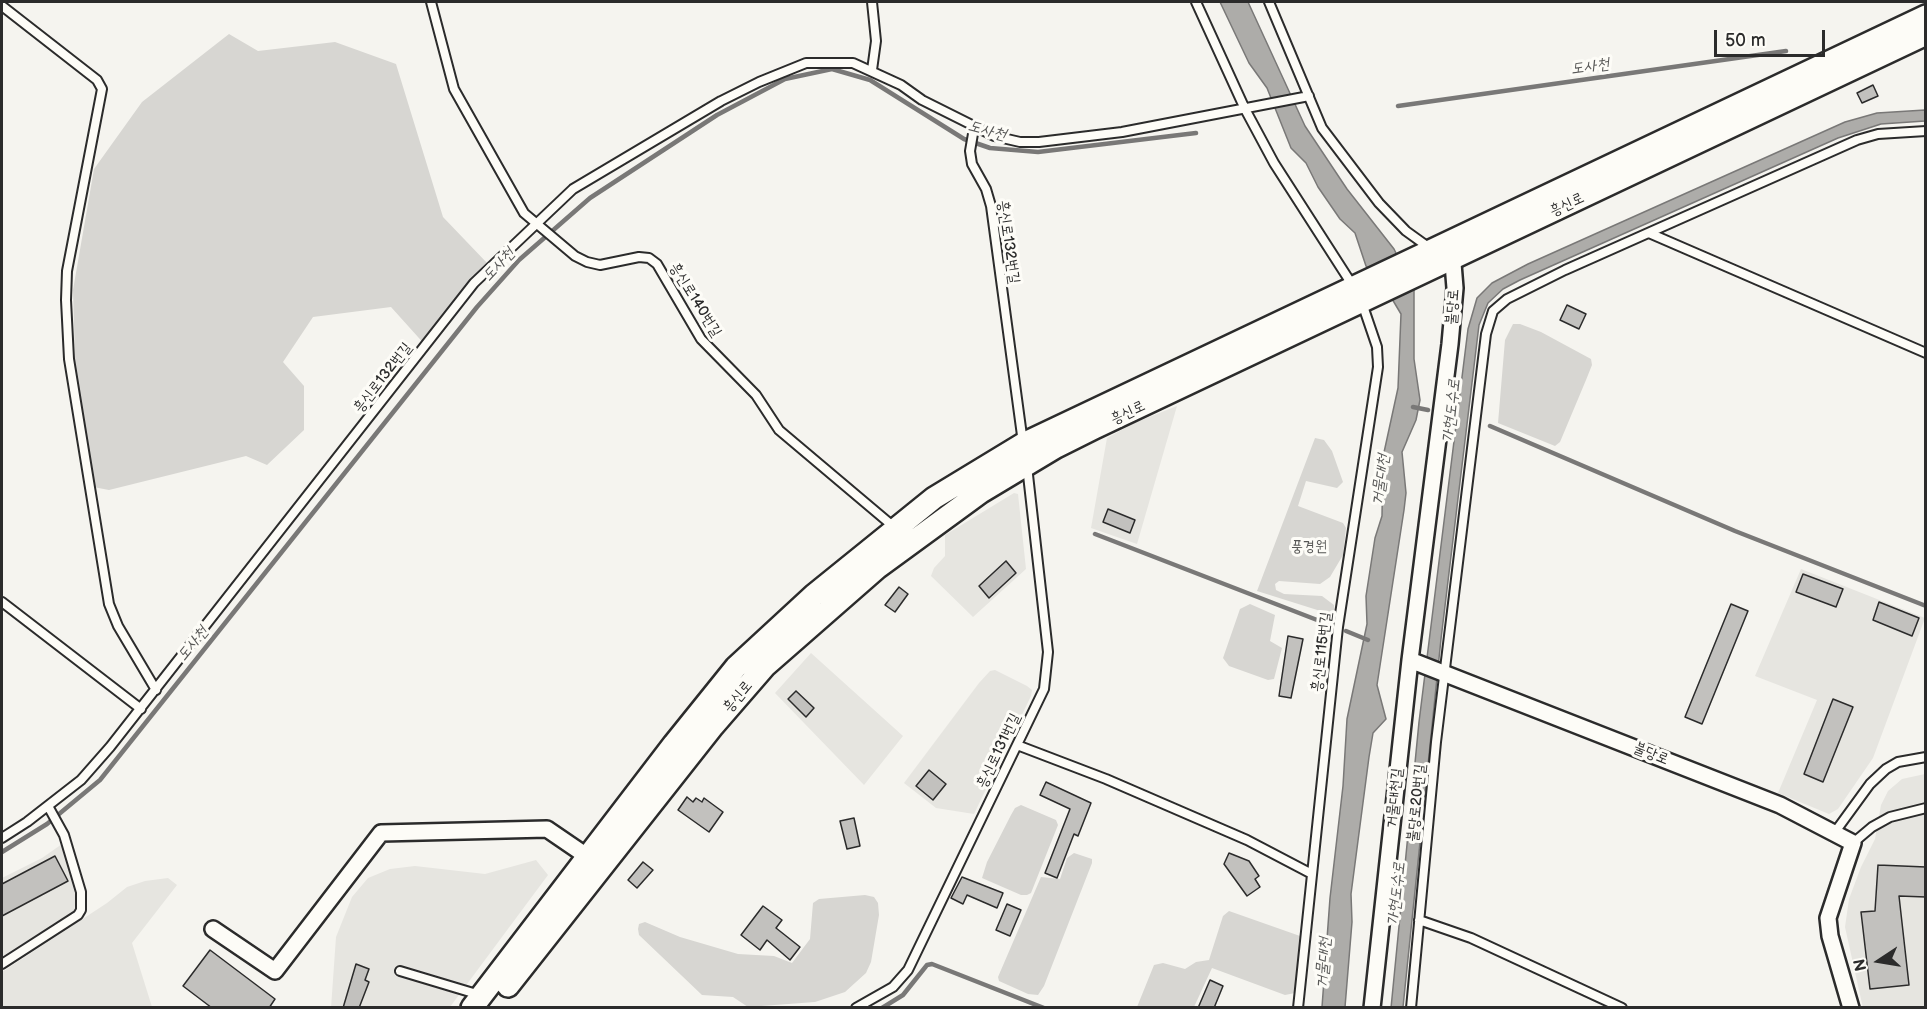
<!DOCTYPE html>
<html>
<head>
<meta charset="utf-8">
<style>
	body { margin:0 }
	#map { position:relative; width:1927px; height:1009px; overflow:hidden; background:#f5f4ef; font-family:"Balsamiq Sans",sans-serif }
	canvas { display:block }
	.frame { position:absolute; inset:0; border:3px solid #2b2b2b; pointer-events:none }
	.north { position:absolute; left:1849px; top:931px; width:60px; height:60px; -webkit-text-stroke:4px #fdfcf7; paint-order:stroke; rotate:258deg; font-size:16px; font-weight:700; line-height:24px; text-align:center; color:#2b2b2b }
	.north::after { content:''; display:block; margin:auto; width:21px; height:27px; background:#2b2b2b; clip-path:polygon(50% 0,100% 100%,50% 72%,0 100%) }
	.scale { position:absolute; left:1714px; top:30px; width:111px; height:27px; box-sizing:border-box; border:3px solid #2b2b2b; border-top:0; padding-left:8px; font-size:18px; line-height:21px; white-space:nowrap; color:#2b2b2b; -webkit-text-stroke:4px #fdfcf7; paint-order:stroke }
</style>
</head>
<body>
<div id="map">
<canvas width="1927" height="1009"></canvas>
<div class="frame"></div>
<div class="north">N</div>
<div class="scale">50 m</div>
</div>
<script>
const ctx = document.querySelector('canvas').getContext('2d');
ctx.lineJoin = 'round';
function paint(path, color) { ctx.fillStyle = color; ctx.fill(path, 'evenodd'); }
const shape = rows => new Path2D(rows.map(r => 'M' + r).join(''));
function strokePath(path, color, width, dash) { ctx.strokeStyle = color; ctx.lineWidth = width; ctx.lineCap = dash ? 'butt' : 'round'; ctx.setLineDash(dash || []); ctx.stroke(path); }
function drawText(font, color, halo, rows, align = 'center') {
  ctx.font = font + ' "Balsamiq Sans","Poor Story",sans-serif'; ctx.lineWidth = 6; ctx.setLineDash([]); ctx.textBaseline = 'middle'; ctx.strokeStyle = halo; ctx.fillStyle = color; for (const [text, x, y, turn = 0] of rows) {
    ctx.save(); ctx.translate(x, y); ctx.rotate((+turn || 0) * Math.PI / 180); ctx.textAlign = isNaN(turn) ? turn : align; if (halo) ctx.strokeText(text, 0, 0); ctx.fillText(text, 0, 0); ctx.restore();
  }
}
paint(shape([
	[1177,406,1137,544,1091,528,1107,438,1134,423],
	[1014,493,1018,494,1026,569,973,617,931,576,934,568,945,556,945,535],
	[1801,569,1925,618,1873,758,1838,809,1829,814,1778,793,1817,700,1755,676],
	[811,653,903,736,864,785,775,693],
	[995,670,1027,686,1032,690,1031,696,974,814,936,808,904,783,979,683,990,671],
	[1925,774,1925,1007,1863,1008,1845,927,1849,899,1861,867,1875,839,1881,805,1888,791,1902,779],
	[62,844,76,898,74,912,2,958,2,878,42,858],
	[536,860,548,875,450,1007,331,1008,336,937,352,897,368,878,390,869,415,866,485,874],
	[168,878,177,885,132,943,152,1007,2,1007,2,972,107,903,127,887,145,881]
]), '#e6e5e0');
paint(shape([
	[229,34,258,51,335,42,396,64,443,217,488,264,427,347,391,307,313,317,283,362,304,386,304,430,267,465,246,456,109,490,88,486,76,394,73,290,94,169,142,102],
	[1513,324,1520,324,1541,332,1591,359,1592,365,1586,380,1560,442,1555,446,1498,423,1505,340],
	[1315,438,1324,440,1332,451,1343,482,1337,488,1306,481,1298,506,1343,523,1346,528,1343,555,1330,577,1320,584,1279,581,1275,584,1276,590,1284,594,1322,596,1334,605,1334,610,1330,614,1257,591],
	[1250,604,1275,615,1270,641,1282,648,1274,679,1268,680,1229,666,1223,658,1240,609],
	[1021,805,1056,820,1058,825,1031,893,1027,895,1021,895,982,878,987,862,1011,815,1015,808],
	[1074,853,1092,859,1092,863,1044,986,1038,995,1028,994,999,981,998,977,1041,877,1060,879,1067,858],
	[865,895,874,897,878,903,879,915,871,962,866,973,845,992,815,1002,748,1007,733,997,702,995,639,935,638,929,639,924,645,922,680,937,738,954,774,956,792,963,810,939,813,903,819,899],
	[1229,911,1300,936,1295,993,1285,995,1212,968,1194,1007,1137,1007,1154,965,1163,963,1185,969,1196,962,1209,960,1223,916]
]), '#d7d6d2');
const water = shape([
	[1220,2,1248,2,1305,126,1347,189,1394,249,1414,290,1414,359,1420,400,1416,420,1402,452,1406,493,1404,510,1377,685,1386,719,1373,733,1369,757,1351,894,1352,922,1345,1007,1322,1007,1330,898,1343,786,1347,719,1367,624,1366,596,1375,538,1382,516,1383,457,1398,388,1401,314,1382,282,1366,266,1355,233,1340,219,1318,187,1306,163,1291,148,1267,88,1249,63,1220,2],
	[1925,110,1925,121,1881,124,1838,138,1520,280,1503,289,1488,303,1479,325,1441,639,1403,1007,1391,1008,1419,722,1468,329,1477,298,1492,283,1528,264,1845,122,1877,113,1925,110]
]);
paint(water, '#adaca9');
strokePath(water, '#797877', 1.5);
strokePath(shape([
	[1398,106,1786,51],
	[1413,407,1428,410],
	[1490,426,1735,531,1926,606],
	[1095,534,1330,625],
	[1346,631,1368,640],
	[2,852,47,824,100,780,477,307,519,260,590,198,717,115,785,79,832,69,870,80,964,139,990,148,1038,152,1196,133],
	[882,1008,903,995,927,965,932,964,1044,1008]
]), '#797877', 4.5);
const building = shape([
	[1873,85,1878,96,1862,103,1857,93,1873,85],
	[1567,305,1586,314,1579,329,1560,320,1567,305],
	[1108,509,1135,520,1130,533,1103,522,1108,509],
	[1006,561,1016,573,989,598,979,586,1006,561],
	[1803,574,1843,589,1836,607,1796,592,1803,574],
	[899,587,908,594,895,612,885,605,899,587],
	[1879,602,1919,618,1912,636,1873,620,1879,602],
	[1731,604,1748,611,1702,724,1685,717,1731,604],
	[1288,636,1303,639,1291,698,1279,696,1288,636],
	[796,691,814,708,806,717,788,699,796,691],
	[1833,699,1853,707,1823,782,1804,774,1833,699],
	[929,770,946,784,933,800,916,786,929,770],
	[1046,782,1091,803,1078,836,1074,834,1057,878,1045,873,1070,809,1040,795,1046,782],
	[687,797,693,802,696,798,702,802,704,798,723,812,709,832,678,810,687,797],
	[854,818,860,846,847,849,840,821,854,818],
	[1229,853,1249,861,1259,876,1255,879,1260,887,1247,896,1224,864,1229,853],
	[55,856,68,881,2,916,2,884,55,856],
	[643,862,653,870,637,888,628,880,643,862],
	[1878,865,1926,867,1926,897,1899,896,1909,985,1870,989,1861,912,1875,911,1878,865],
	[962,877,1003,893,997,908,967,895,963,904,951,898,962,877],
	[1007,904,1021,910,1010,936,996,930,1007,904],
	[763,906,782,920,776,928,800,947,790,960,767,940,760,950,741,935,763,906],
	[210,950,275,999,269,1008,212,1008,183,986,210,950],
	[356,964,369,969,365,980,369,982,359,1008,343,1008,356,964],
	[1210,980,1223,986,1214,1008,1198,1008,1210,980]
]);
paint(building, '#c2c1be');
strokePath(building, '#2b2b2b', 1.5);
const service = shape([
	[431,2,454,89,524,213,575,256,587,262,600,265,639,257,649,258,657,264,701,339,756,395,779,430,894,527],
	[1196,2,1245,109,1274,163,1353,286],
	[1269,2,1322,128,1379,203,1406,231,1431,249],
	[2,6,97,80,102,89,67,271,66,300,69,359,109,604,118,626,156,690],
	[872,70,876,41,872,2],
	[974,128,970,151,972,164,986,189,991,206,1023,443],
	[1649,233,1926,353],
	[2,602,141,709],
	[1017,745,1106,779,1247,840,1310,873],
	[1835,832,1870,784,1886,769,1898,762,1926,757],
	[2,838,27,822,81,780,110,747,474,283,573,189,721,101,759,82,806,63,853,63,901,85,922,100,994,136,1020,142,1039,142,1122,132,1309,96],
	[1853,843,1872,827,1890,817,1926,808],
	[1419,920,1471,938,1622,1008],
	[2,964,78,915,81,910,81,892,64,835,48,806],
	[400,971,480,995],
	[856,1008,893,987,908,970,1044,689,1048,652,1027,466],
	[1298,1008,1338,627,1378,367,1377,347,1362,303],
	[1411,1008,1436,742,1486,334,1493,311,1507,299,1565,270,1857,140,1878,134,1926,131]
]);
const minor = shape([
	[1410,660,1780,805,1853,843,1828,918,1830,936,1851,1008],
	[213,929,275,971,381,833,547,829,588,857],
	[1372,1008,1410,660,1450,344,1455,288,1452,251]
]);
const secondary = shape([
	[508,986,713,726,765,666,877,568,981,492,1056,447,1094,428,1926,34],
	[472,1008,674,744,736,667,814,595,934,498,1023,444,1926,16]
]);
strokePath(service, '#2b2b2b', 12);
strokePath(minor, '#2b2b2b', 20);
strokePath(secondary, '#2b2b2b', 26);
strokePath(service, '#fdfcf7', 8);
strokePath(minor, '#fdfcf7', 15);
strokePath(secondary, '#fdfcf7', 21);
drawText('15px', '#2b2b2b', '#fdfcf7', [
	["흥신로",1567,205,-25],
	["흥신로132번길",1008,242,82],
	["흥신로140번길",695,300,58],
	["불당로",1453,307,-86],
	["흥신로132번길",383,378,-52],
	["흥신로",1128,413,-25],
	["흥신로115번길",1322,652,-83],
	["흥신로",738,697,-50],
	["흥신로131번길",999,751,-64],
	["불당로",1651,754,22],
	["거물대천길",1395,798,-84],
	["불당로20번길",1417,803,-84]
]);
drawText('15px', '#565655', '#fdfcf7', [
	["풍경원",1309,547]
]);
drawText('italic 16px', '#585857', '#fdfcf7', [
	["도사천",1590,67,-8],
	["도사천",987,131,15],
	["도사천",499,265,-47],
	["가현도수로",1452,411,-84],
	["거물대천",1381,480,-82],
	["도사천",193,644,-51],
	["가현도수로",1397,894,-84],
	["거물대천",1324,963,-86]
]);
</script>
</body>
</html>
